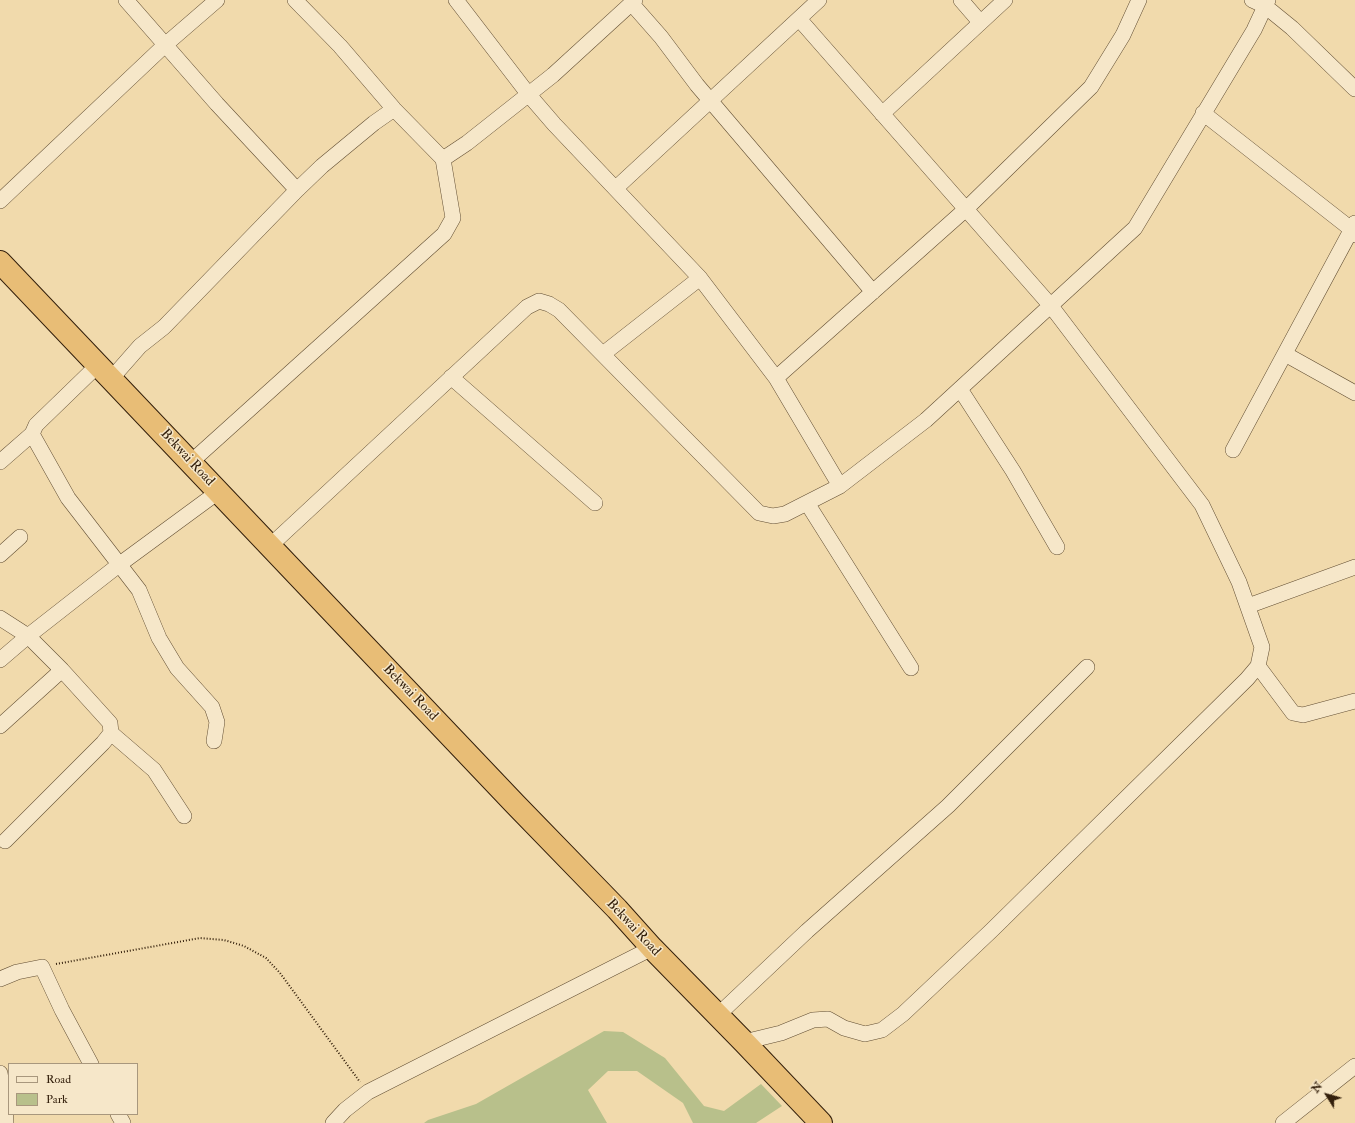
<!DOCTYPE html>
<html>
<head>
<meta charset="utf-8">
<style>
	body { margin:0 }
	#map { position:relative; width:1355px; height:1123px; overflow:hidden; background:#f1daac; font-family:"IM FELL Double Pica",serif }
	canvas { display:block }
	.legend { position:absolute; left:8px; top:1063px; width:130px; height:52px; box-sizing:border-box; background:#f6e7c9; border:1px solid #a8977d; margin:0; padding:5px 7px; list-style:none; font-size:12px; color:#331f0b }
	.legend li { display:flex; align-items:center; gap:8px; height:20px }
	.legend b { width:20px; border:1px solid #a8977d }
	.north { position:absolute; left:1307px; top:1075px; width:40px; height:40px; -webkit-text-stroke:3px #f6e7c9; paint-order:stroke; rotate:307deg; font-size:11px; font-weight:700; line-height:16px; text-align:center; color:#331f0b }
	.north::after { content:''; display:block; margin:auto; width:14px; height:18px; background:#331f0b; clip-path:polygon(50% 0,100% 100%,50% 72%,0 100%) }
</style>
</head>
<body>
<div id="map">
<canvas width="1355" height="1123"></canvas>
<ul class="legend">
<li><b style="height:5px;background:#f6e7c9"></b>Road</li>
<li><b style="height:11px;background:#b8c08b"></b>Park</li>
</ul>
<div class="north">N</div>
</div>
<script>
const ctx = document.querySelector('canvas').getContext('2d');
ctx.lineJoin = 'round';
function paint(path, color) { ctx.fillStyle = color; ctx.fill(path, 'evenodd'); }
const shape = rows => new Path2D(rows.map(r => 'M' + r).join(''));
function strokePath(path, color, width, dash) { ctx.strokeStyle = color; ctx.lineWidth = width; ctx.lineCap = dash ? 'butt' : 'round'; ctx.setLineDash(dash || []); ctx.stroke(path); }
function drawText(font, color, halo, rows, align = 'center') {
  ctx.font = font + ' "IM FELL Double Pica",serif'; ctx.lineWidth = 3; ctx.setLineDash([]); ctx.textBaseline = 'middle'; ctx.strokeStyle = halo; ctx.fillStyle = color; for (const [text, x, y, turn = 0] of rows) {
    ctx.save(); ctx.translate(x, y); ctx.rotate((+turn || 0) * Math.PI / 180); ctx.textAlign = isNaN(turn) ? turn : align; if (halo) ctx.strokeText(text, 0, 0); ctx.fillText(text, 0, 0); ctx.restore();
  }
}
paint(shape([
	[604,1031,623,1032,665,1058,704,1106,724,1111,761,1084,782,1106,756,1123,693,1123,683,1103,637,1071,608,1071,588,1090,607,1123,424,1123,428,1120,476,1104]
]), '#b8c08b');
const street = shape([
	[126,0,217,104,297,190,322,166,374,123,394,109],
	[295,0,340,46,394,109,443,159,467,143,553,75,635,0],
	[456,0,529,95,554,124,700,278,776,378,840,486],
	[961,0,980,22],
	[1252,0,1265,6,1292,28,1355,89],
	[632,4,661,37,697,85,873,292],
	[1203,113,1351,229,1355,235],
	[882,114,1005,0],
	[616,188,819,0],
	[0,201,165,45,217,0],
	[603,354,700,278],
	[1285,354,1355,393],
	[98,365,36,425,32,434,68,498,139,590,159,638,177,668,212,707,217,722,214,741],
	[451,377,595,503],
	[776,378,966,209,1091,87,1123,35,1139,0],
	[111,379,140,346,164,327,297,190],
	[960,389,1013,471,1057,547],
	[1233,450,1355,223],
	[0,462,32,434],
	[191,462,444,234,453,218,443,159],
	[807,503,911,668],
	[271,545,527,307,539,301,549,304,559,310,759,513,773,516,785,514,840,486,926,420,1135,228,1254,30,1268,0],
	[0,555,20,537],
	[1248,606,1355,567],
	[0,618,28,636,62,670,110,723,111,733,103,743,5,841],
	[0,660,28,636,120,564,218,492],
	[1258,666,1293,713,1303,715,1355,701],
	[0,726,62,670],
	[111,733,154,770,184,816],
	[0,979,17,972,42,967,62,1010,91,1064],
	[718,1015,807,931,948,806,1087,667],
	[744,1042,781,1033,813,1020,828,1019,844,1028,865,1034,882,1030,903,1014,992,930,1247,679,1258,666,1262,647,1239,582,1202,505,1051,306,800,20],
	[0,1073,5,1103,6,1123],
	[118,1114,123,1123],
	[333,1123,345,1110,368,1092,652,948],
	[1283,1123,1355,1066]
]);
const highway = shape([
	[0,262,515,804,617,909,652,948,744,1042,821,1123]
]);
strokePath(street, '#624e33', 16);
strokePath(highway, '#331f0b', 24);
strokePath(shape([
	[56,964,200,938,224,940,244,946,266,958,280,973,360,1082]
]), '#331f0b', 2, [1, 2]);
strokePath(street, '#f6e7c9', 15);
strokePath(highway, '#e8bd76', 22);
drawText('14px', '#331f0b', '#f6e7c9', [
	["Bekwai Road",187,458,47],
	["Bekwai Road",410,693,46],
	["Bekwai Road",633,928,47]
]);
</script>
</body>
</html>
